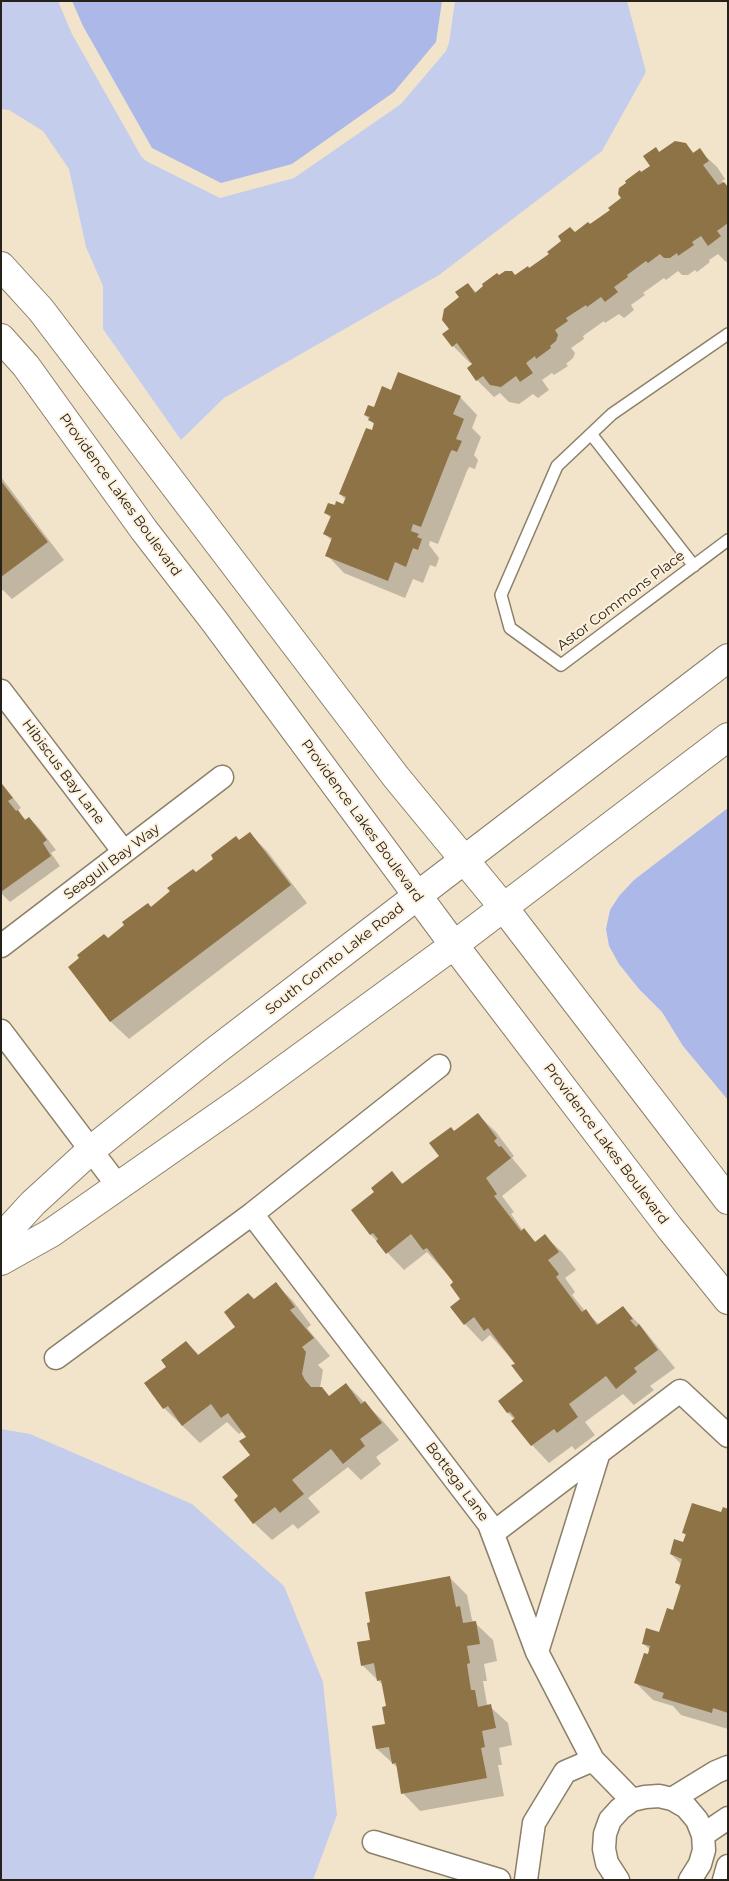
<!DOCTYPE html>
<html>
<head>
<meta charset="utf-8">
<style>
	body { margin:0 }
	#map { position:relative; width:729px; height:1881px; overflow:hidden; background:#f2e4cb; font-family:Montserrat,sans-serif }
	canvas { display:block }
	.frame { position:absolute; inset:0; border:2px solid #272219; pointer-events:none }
</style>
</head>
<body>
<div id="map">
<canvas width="729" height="1881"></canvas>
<div class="frame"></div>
</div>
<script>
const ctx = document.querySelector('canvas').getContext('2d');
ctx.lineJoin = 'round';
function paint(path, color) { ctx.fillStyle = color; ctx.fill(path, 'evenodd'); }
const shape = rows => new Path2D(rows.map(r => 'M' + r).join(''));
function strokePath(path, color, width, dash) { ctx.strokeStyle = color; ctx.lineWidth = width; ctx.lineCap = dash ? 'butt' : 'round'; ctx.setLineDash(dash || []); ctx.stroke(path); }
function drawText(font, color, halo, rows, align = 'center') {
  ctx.font = font + ' Montserrat,sans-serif'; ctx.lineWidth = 4; ctx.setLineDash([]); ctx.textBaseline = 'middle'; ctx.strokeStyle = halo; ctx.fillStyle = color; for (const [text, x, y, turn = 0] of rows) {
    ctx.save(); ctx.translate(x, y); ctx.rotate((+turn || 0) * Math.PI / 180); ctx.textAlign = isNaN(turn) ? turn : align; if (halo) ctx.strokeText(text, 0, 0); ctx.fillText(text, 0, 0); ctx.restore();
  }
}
paint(shape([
	[1,1,58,1,72,34,141,156,146,161,220,198,294,178,401,104,446,51,449,43,455,1,627,1,646,72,602,151,439,275,224,398,181,440,103,329,103,286,86,247,69,169,43,131,9,110,1,109],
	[1,1429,30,1434,192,1504,284,1586,323,1682,337,1815,313,1880,1,1880]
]), '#c5cdec');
paint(shape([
	[72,1,442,1,436,42,394,92,292,164,221,183,152,148,83,26],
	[728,808,728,1100,683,1046,662,1012,639,989,619,964,609,946,606,929,610,910,619,896,634,880]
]), '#abb8e8');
paint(shape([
	[685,144,694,153,699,150,717,167,725,179,722,181,728,188,728,261,726,262,718,254,709,260,710,262,697,272,695,270,688,275,682,275,678,271,666,280,664,278,643,293,645,295,631,305,634,310,624,318,619,314,605,323,604,321,583,336,584,339,571,348,575,353,573,358,566,364,568,366,554,375,552,373,542,380,549,390,538,398,533,394,519,404,509,402,500,393,494,397,477,380,473,362,470,363,453,346,451,330,461,298,468,284,477,293,499,277,516,276,530,269,575,233,605,215,622,199,641,174,651,166,656,149,660,153],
	[392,391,460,397,477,415,472,428,481,437,474,455,478,460,475,469,469,467,467,471,438,544,430,541,429,545,439,558,436,567,430,565,423,583,413,579,405,598,344,573,327,555,332,541,325,534,331,518,326,513,336,506,344,506,346,500,340,494,375,425,365,415],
	[1,477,64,560,12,599,3,590,1,591],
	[1,782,21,808,17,811,26,820,29,818,39,828,56,850,51,853,60,866,10,902,1,893],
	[250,834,267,851,307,903,129,1039,111,1022,69,967],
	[478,1115,496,1132,514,1156,512,1158,527,1176,502,1196,514,1212,511,1214,523,1231,537,1243,545,1236,563,1253,576,1270,565,1278,575,1292,572,1295,585,1311,600,1325,623,1308,640,1325,675,1368,650,1386,654,1390,634,1405,623,1394,585,1422,595,1435,575,1450,572,1446,549,1463,532,1445,515,1420,508,1413,525,1382,516,1364,490,1335,482,1342,465,1324,462,1299,455,1283,427,1252,404,1270,371,1235,353,1210,376,1192,392,1173,404,1185,441,1156,454,1133],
	[276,1284,293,1301,311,1325,307,1328,330,1356,318,1365,323,1370,320,1388,330,1397,346,1384,382,1420,399,1440,376,1457,381,1464,361,1480,348,1467,308,1498,320,1512,298,1529,293,1524,272,1540,254,1523,252,1455,248,1437,243,1431,239,1434,227,1422,200,1443,164,1408,168,1367,186,1342,200,1356,237,1327,254,1300],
	[728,1510,728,1729,681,1715,673,1706,653,1700,636,1683,650,1650,643,1643,660,1634,674,1612,681,1588,676,1582,682,1565,671,1554,684,1544,687,1536,683,1533],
	[450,1578,467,1595,472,1620,493,1640,497,1661,484,1664,487,1681,483,1681,487,1704,508,1723,512,1745,499,1748,502,1765,498,1765,504,1796,420,1811,403,1793,398,1768,377,1749,373,1727,386,1725,387,1707,383,1685,362,1665,371,1641]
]), '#0003');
paint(shape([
	[675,141,686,143,693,153,700,148,709,161,703,165,718,185,724,182,728,187,728,223,717,231,721,236,708,246,701,236,692,242,694,245,678,256,677,253,670,258,664,258,660,254,648,263,646,261,627,275,628,277,614,287,618,292,605,302,601,297,587,307,586,305,566,318,568,321,555,330,558,335,556,341,550,346,551,348,536,359,535,356,526,363,533,373,520,382,516,376,501,387,490,385,483,376,476,381,467,368,472,364,457,343,452,347,442,334,449,329,442,320,444,309,459,297,455,292,468,283,475,293,483,286,482,284,497,273,499,275,505,271,512,271,515,275,528,266,529,268,549,254,547,252,561,241,558,236,570,227,575,232,588,222,590,224,610,210,608,208,621,198,618,194,619,188,626,183,625,181,640,170,641,172,650,166,643,156,656,147,659,152],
	[398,372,461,396,453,414,464,419,456,439,462,441,457,452,452,450,450,453,421,527,413,524,411,531,419,534,417,537,422,539,418,550,413,548,406,567,395,562,388,581,325,556,332,538,323,534,331,516,324,513,328,503,335,505,336,501,343,504,346,497,339,494,366,428,372,430,374,423,368,420,370,417,364,415,368,405,374,407,382,386,391,390],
	[1,481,48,542,1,577],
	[1,783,13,798,8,801,16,811,18,810,25,820,29,817,47,840,43,843,51,856,1,892],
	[250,832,291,885,110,1022,68,967,79,958,77,955,104,934,108,938,124,925,122,922,148,903,151,907,170,891,167,888,193,869,196,872,213,859,211,855,236,836,239,840],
	[478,1113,497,1138,494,1141,499,1147,501,1146,511,1158,486,1178,497,1194,494,1196,521,1231,524,1228,535,1242,545,1234,559,1252,548,1260,559,1274,556,1277,582,1312,586,1309,597,1325,623,1306,633,1319,630,1320,636,1327,639,1324,658,1350,634,1368,637,1372,616,1389,606,1376,569,1404,578,1417,557,1433,554,1429,531,1446,511,1421,515,1418,510,1412,507,1413,498,1401,523,1381,511,1365,515,1364,488,1328,484,1331,474,1317,464,1325,450,1307,460,1299,450,1285,453,1282,427,1248,423,1250,411,1234,386,1254,376,1241,378,1239,373,1233,370,1235,351,1210,374,1192,371,1188,392,1171,402,1184,439,1156,429,1143,451,1127,454,1131],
	[276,1282,295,1307,290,1310,314,1338,302,1347,306,1352,302,1374,305,1380,311,1387,322,1387,329,1396,346,1383,361,1404,365,1401,382,1423,360,1439,365,1446,343,1464,331,1449,292,1480,304,1494,280,1513,275,1507,253,1524,234,1500,238,1496,222,1477,250,1455,239,1441,246,1437,228,1413,221,1418,211,1404,182,1426,168,1406,163,1409,144,1383,166,1367,161,1360,186,1341,198,1355,235,1327,224,1312,248,1293,254,1299],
	[692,1503,721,1512,723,1507,728,1509,728,1713,713,1708,712,1713,662,1698,664,1693,634,1683,644,1653,648,1654,650,1646,642,1644,646,1628,659,1632,667,1608,673,1610,681,1585,675,1583,682,1559,670,1554,674,1539,683,1542,686,1534,682,1533],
	[450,1576,456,1607,460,1606,463,1623,476,1621,480,1644,467,1646,470,1663,467,1664,471,1690,475,1690,478,1707,491,1704,496,1728,482,1731,485,1747,481,1748,487,1778,401,1794,396,1763,392,1764,389,1747,376,1749,372,1726,385,1724,382,1707,386,1706,381,1680,377,1681,374,1663,361,1666,357,1642,370,1640,367,1623,370,1622,365,1592]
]), '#8d7346');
const lane = shape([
	[728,334,612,414,557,466,501,595,510,628,561,665,728,540],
	[591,434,694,566]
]);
const street = shape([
	[1,691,124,852],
	[1,946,222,777],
	[1,1031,118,1186],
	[252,1214,489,1524,537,1652,593,1760,632,1800],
	[56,1358,252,1214,439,1066],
	[493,1533,680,1391,728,1436],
	[537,1652,599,1452],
	[672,1799,716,1772,728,1767],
	[703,1835,728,1818],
	[374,1842,499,1880],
	[526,1880,534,1823,565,1772,593,1760],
	[618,1880,607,1863,604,1849,605,1834,610,1820,620,1809,632,1800,645,1797,659,1796,672,1799,686,1807,697,1820,703,1835,704,1850,700,1864,690,1880],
	[724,1880,728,1866]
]);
const secondary = shape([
	[1,266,41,310,396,777,504,908,728,1200],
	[1,338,26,366,144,530,215,622,454,945,669,1227,728,1300],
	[1,1238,33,1203,91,1150,215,1051,464,860,728,658],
	[1,1261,51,1233,246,1097,454,945,728,737]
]);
strokePath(lane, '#8c7f68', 14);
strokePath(street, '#8c7f68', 25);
strokePath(secondary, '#8c7f68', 30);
strokePath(lane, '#fff', 11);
strokePath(street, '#fff', 22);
strokePath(secondary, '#fff', 28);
drawText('14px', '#272219', '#fdf1dd', [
	["Providence Lakes Boulevard",120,495,54],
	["Astor Commons Place",621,601,-37],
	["Hibiscus Bay Lane",63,772,53],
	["Providence Lakes Boulevard",362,821,54],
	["Seagull Bay Way",112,862,-37],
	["South Gornto Lake Road",335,959,-38],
	["Providence Lakes Boulevard",606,1144,53],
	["Bottega Lane",457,1482,53]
]);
</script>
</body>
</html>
